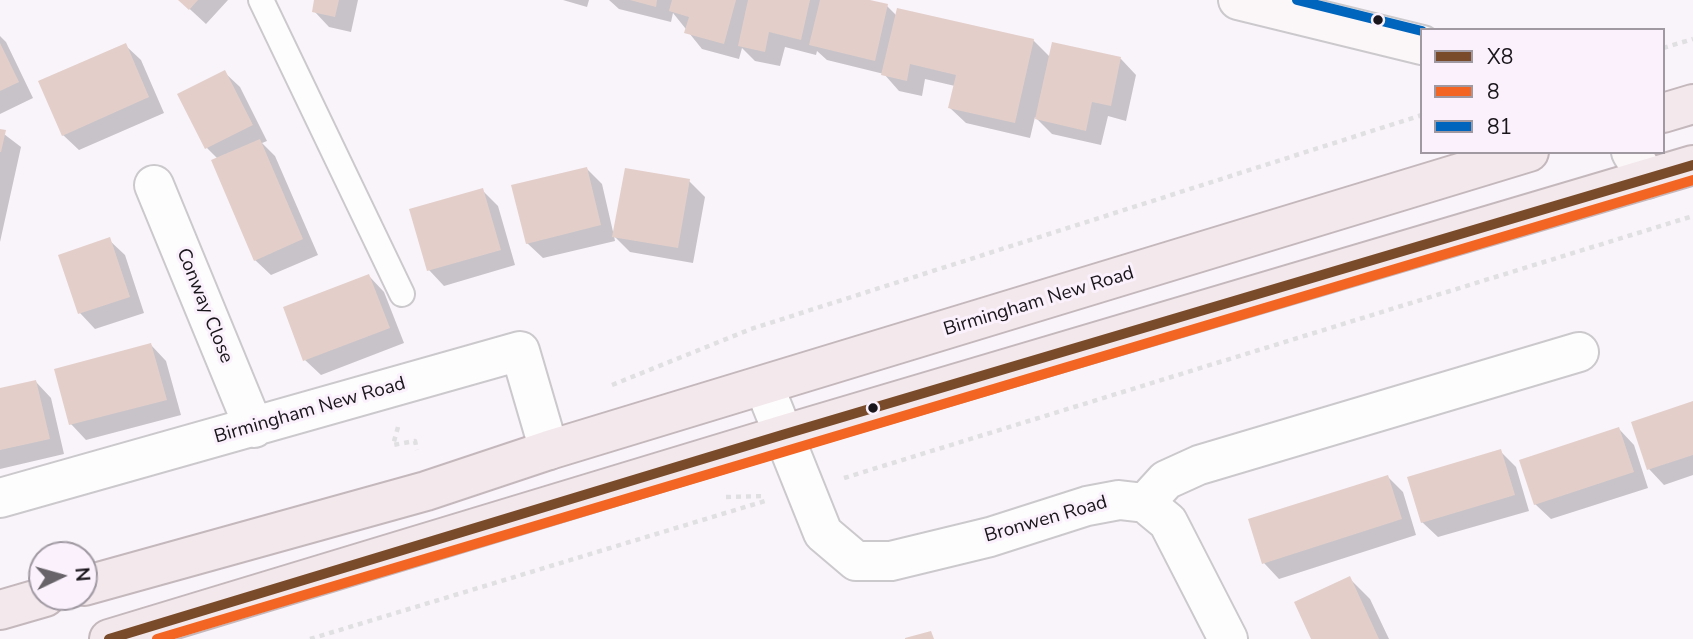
<!DOCTYPE html>
<html>
<head>
<meta charset="utf-8">
<style>
	body { margin:0 }
	#map { position:relative; width:1693px; height:639px; overflow:hidden; background:#f9f4fa; font-family:"Nunito Sans",sans-serif }
	canvas { display:block }
	.legend { position:absolute; left:1420px; top:28px; width:245px; height:126px; box-sizing:border-box; background:#faf1fd; border:2px solid #a099a2; margin:0; padding:9px 12px; list-style:none; font-size:21px; color:#19151a }
	.legend li { display:flex; align-items:center; gap:14px; height:35px }
	.legend b { width:35px; border:2px solid #a099a2 }
	.north { position:absolute; left:28px; top:541px; width:70px; height:70px; box-sizing:border-box; background:#faf1fd; border:2px solid #a099a2; border-radius:50%; rotate:85deg; font-size:19px; font-weight:700; line-height:28px; text-align:center; color:#19151a }
	.north::after { content:''; display:block; margin:auto; width:24px; height:32px; background:#676368; clip-path:polygon(50% 0,100% 100%,50% 72%,0 100%) }
</style>
</head>
<body>
<div id="map">
<canvas width="1693" height="639"></canvas>
<ul class="legend">
<li><b style="height:9px;background:#7a4b2a"></b>X8</li>
<li><b style="height:9px;background:#f26522"></b>8</li>
<li><b style="height:9px;background:#0065bd"></b>81</li>
</ul>
<div class="north">N</div>
</div>
<script>
const ctx = document.querySelector('canvas').getContext('2d');
ctx.lineJoin = 'round';
function paint(path, color) { ctx.fillStyle = color; ctx.fill(path, 'evenodd'); }
const shape = rows => new Path2D(rows.map(r => 'M' + r).join(''));
function strokePath(path, color, width, dash) { ctx.strokeStyle = color; ctx.lineWidth = width; ctx.lineCap = dash ? 'butt' : 'round'; ctx.setLineDash(dash || []); ctx.stroke(path); }
function drawText(font, color, halo, rows, align = 'center') {
  ctx.font = font + ' "Nunito Sans",sans-serif'; ctx.lineWidth = 6; ctx.setLineDash([]); ctx.textBaseline = 'middle'; ctx.strokeStyle = halo; ctx.fillStyle = color; for (const [text, x, y, turn = 0] of rows) {
    ctx.save(); ctx.translate(x, y); ctx.rotate((+turn || 0) * Math.PI / 180); ctx.textAlign = isNaN(turn) ? turn : align; if (halo) ctx.strokeText(text, 0, 0); ctx.fillText(text, 0, 0); ctx.restore();
  }
}
paint(shape([
	[180,0,228,0,206,24],
	[316,0,358,0,351,32,329,27,314,11],
	[563,0,589,0,587,7],
	[609,0,863,0,887,6,897,16,1033,40,1050,57,1053,44,1121,59,1136,75,1126,121,1108,116,1101,145,1052,134,1035,117,1030,138,966,123,950,108,955,86,925,79,922,96,899,91,884,74,827,60,817,51,816,55,785,47,780,66,755,61,742,48,739,59,702,49,673,13,671,22,619,9],
	[0,36,6,42,33,98,0,114],
	[125,45,141,60,164,113,79,150,63,135],
	[224,72,240,87,267,141,262,143,275,156,318,255,271,275,255,260,218,159,207,148,180,94],
	[0,131,21,147,0,242],
	[586,168,602,184,614,236,689,181,705,197,693,263,630,252,614,236,615,241,543,258,527,243],
	[482,190,498,206,515,265,444,286,429,270],
	[109,240,125,255,144,313,95,329,80,313],
	[369,276,384,292,404,343,321,375,305,360],
	[151,345,166,361,181,415,86,440,71,424],
	[36,382,51,398,64,454,0,469,0,390],
	[1693,402,1693,475,1664,485,1649,469],
	[1619,429,1634,445,1648,488,1551,519,1535,504],
	[1500,451,1516,467,1529,511,1438,537,1422,522],
	[1388,477,1403,492,1416,535,1279,579,1264,563],
	[1350,579,1370,599,1389,639,1313,639]
]), '#0003');
paint(shape([
	[178,0,198,0,189,10],
	[314,0,339,0,335,17,312,12],
	[630,0,657,0,656,7],
	[672,0,736,0,724,44,684,33,689,17,669,11],
	[748,0,810,0,801,40,769,32,765,52,738,46],
	[820,0,870,0,888,4,875,61,809,45],
	[897,8,1034,39,1015,123,948,108,956,75,910,64,907,81,881,75],
	[1052,42,1121,57,1111,106,1092,102,1086,131,1035,119],
	[0,43,19,82,0,91],
	[126,43,149,97,62,136,38,81],
	[225,70,253,125,205,149,177,94],
	[0,129,6,130,1,152,0,152],
	[260,139,303,239,254,261,211,160],
	[587,167,601,225,526,244,511,185],
	[625,168,690,179,678,248,612,237],
	[483,188,501,250,427,271,409,209],
	[110,237,130,297,78,314,58,255],
	[369,274,390,328,303,361,283,307],
	[151,343,167,400,69,425,54,369],
	[36,380,50,439,0,450,0,388],
	[1693,401,1693,455,1647,470,1631,422],
	[1619,427,1634,472,1534,505,1519,460],
	[1501,449,1515,495,1421,523,1407,477],
	[1388,475,1402,519,1262,564,1248,519],
	[1350,576,1379,639,1311,639,1294,602],
	[931,631,934,639,905,639,905,638]
]), '#e3ceca');
const lane = shape([
	[261,0,402,294]
]);
const street = shape([
	[154,185,254,428],
	[764,386,823,533,856,561,891,561,990,537,1087,506,1119,500,1145,503],
	[0,498,520,351,549,450],
	[1145,503,1166,480,1199,465,1579,352],
	[1145,503,1168,522,1228,639]
]);
const secondary = shape([
	[1238,0,1422,45],
	[1631,152,1647,179]
]);
const highway = shape([
	[1663,113,1693,104],
	[84,586,426,491,549,450,1529,152],
	[0,610,45,597],
	[109,639,782,435,1693,165]
]);
strokePath(lane, '#ccc9cd', 28);
strokePath(street, '#ccc9cd', 42);
strokePath(secondary, '#ccc9cd', 42);
strokePath(highway, '#c4b8bc', 42);
strokePath(shape([
	[1663,48,1693,39],
	[612,385,751,329,1422,115],
	[398,427,393,445,415,441,417,450],
	[844,478,1693,216],
	[726,497,766,496],
	[310,639,765,501]
]), '#e0dfe1', 4.5, [5, 5]);
strokePath(lane, '#fefdfe', 24);
strokePath(street, '#fefdfe', 38);
strokePath(secondary, '#fbf7f8', 38);
strokePath(highway, '#f3e8eb', 38);
strokePath(shape([
	[109,639,782,435,1693,165]
]), '#7a4b2a', 10);
strokePath(shape([
	[157,639,1693,180]
]), '#f26522', 10);
strokePath(shape([
	[1297,0,1422,31]
]), '#0065bd', 10);
for (const [x, y, r, color] of [
	[1378,20,6,"#19151a"],
	[873,408,6,"#19151a"]
]) { const dot = new Path2D(); dot.arc(x, y, r, 0, 2 * Math.PI); ctx.fillStyle = color; ctx.fill(dot); strokePath(dot, '#faf1fd', 2.5); }
drawText('19px', '#19151a', '#faf1fd', [
	["Birmingham New Road",1039,302,-17],
	["Conway Close",204,306,68],
	["Birmingham New Road",310,411,-16],
	["Bronwen Road",1046,520,-16]
]);
</script>
</body>
</html>
